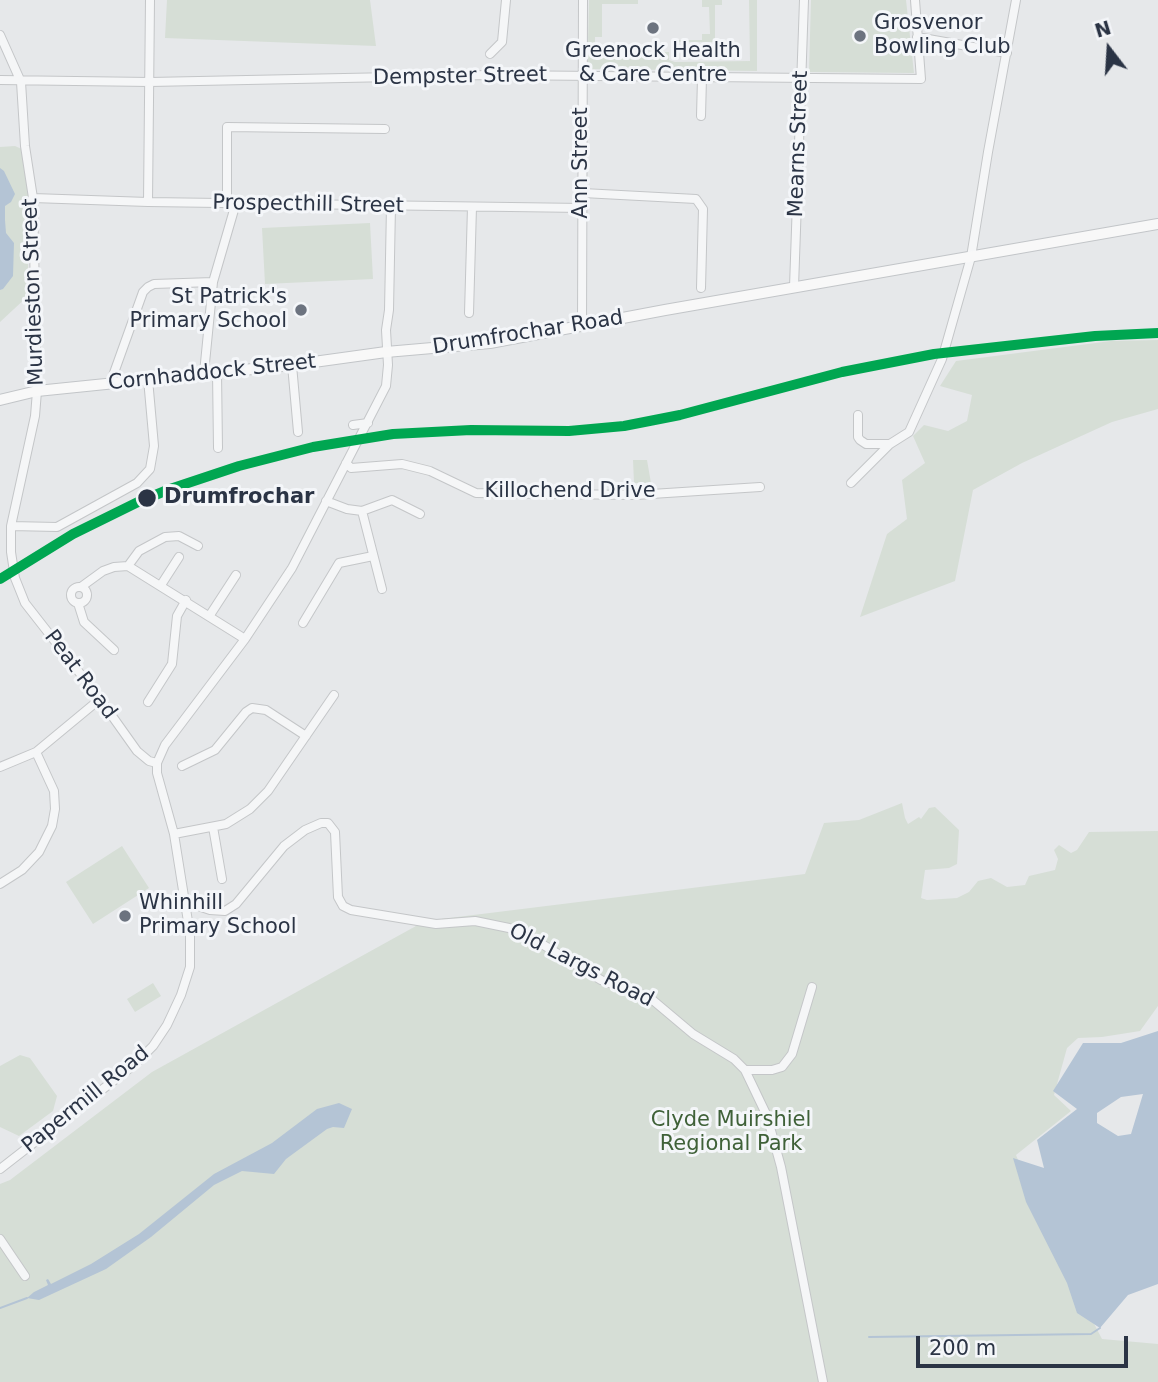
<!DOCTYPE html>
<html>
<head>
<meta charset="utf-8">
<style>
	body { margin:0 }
	#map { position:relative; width:1158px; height:1382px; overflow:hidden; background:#e6e8ea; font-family:"DejaVu Sans",sans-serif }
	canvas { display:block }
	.north { position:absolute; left:1074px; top:14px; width:70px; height:70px; -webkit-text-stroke:5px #f4f6f9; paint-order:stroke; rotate:343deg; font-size:19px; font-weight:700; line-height:28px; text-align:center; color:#2b3445 }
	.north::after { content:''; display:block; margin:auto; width:24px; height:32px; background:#2b3445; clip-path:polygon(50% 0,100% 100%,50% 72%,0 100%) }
	.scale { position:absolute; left:916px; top:1336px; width:212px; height:32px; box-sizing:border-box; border:4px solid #2b3445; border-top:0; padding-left:9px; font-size:21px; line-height:24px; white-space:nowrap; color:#2b3445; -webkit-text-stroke:5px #f4f6f9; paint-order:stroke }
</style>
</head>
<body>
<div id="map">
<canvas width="1158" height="1382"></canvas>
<div class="north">N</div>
<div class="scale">200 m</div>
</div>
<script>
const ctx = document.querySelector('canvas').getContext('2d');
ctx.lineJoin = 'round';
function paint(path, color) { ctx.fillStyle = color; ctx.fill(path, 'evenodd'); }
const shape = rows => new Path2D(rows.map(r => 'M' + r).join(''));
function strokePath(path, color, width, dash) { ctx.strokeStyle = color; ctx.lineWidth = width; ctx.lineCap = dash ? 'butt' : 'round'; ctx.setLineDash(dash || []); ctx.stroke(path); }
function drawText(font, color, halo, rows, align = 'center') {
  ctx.font = font + ' "DejaVu Sans",sans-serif'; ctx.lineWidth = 6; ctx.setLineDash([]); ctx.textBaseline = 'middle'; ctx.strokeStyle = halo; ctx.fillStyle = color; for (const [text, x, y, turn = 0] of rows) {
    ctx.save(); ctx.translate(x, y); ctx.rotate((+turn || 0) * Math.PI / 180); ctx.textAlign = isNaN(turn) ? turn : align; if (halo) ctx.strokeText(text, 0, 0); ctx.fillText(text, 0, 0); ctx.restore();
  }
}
paint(shape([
	[167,0,370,0,376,46,165,38],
	[589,0,638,0,638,4,602,4,602,37,595,37,595,42,588,45],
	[702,0,722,0,722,5,715,5,715,42,676,42,676,40,702,40,702,34,710,34,709,7,702,7],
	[749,0,757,0,757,71,588,69,588,52,598,51,603,52,669,52,669,60,675,62,750,61],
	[811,0,906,0,914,73,809,72],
	[15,146,26,151,28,173,28,296,0,322,0,147],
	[370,223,373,279,265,284,262,228],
	[1158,340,1158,409,1112,422,1022,463,973,490,955,581,860,617,887,534,907,519,902,480,925,463,913,436,924,425,948,431,967,421,972,395,940,386,956,361,1111,341],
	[633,460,647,460,651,483,634,483],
	[902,803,905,818,908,824,919,817,921,819,929,808,935,807,959,830,957,864,949,868,925,870,921,898,927,900,957,898,969,892,978,881,991,878,1007,887,1025,885,1029,876,1055,870,1058,859,1054,850,1059,845,1071,853,1077,850,1089,832,1158,831,1158,1006,1140,1031,1102,1037,1078,1038,1067,1048,1054,1095,1071,1111,1016,1155,1052,1243,1102,1339,1158,1344,1158,1382,0,1382,0,1184,10,1180,152,1072,425,921,805,874,824,823,859,820],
	[122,846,149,888,93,924,66,882],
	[153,983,161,996,135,1012,127,999],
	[20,1055,30,1058,57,1096,53,1111,19,1136,0,1127,0,1066]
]), '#d6ded6');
paint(shape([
	[0,168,4,171,15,194,11,202,5,206,5,220,6,233,14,243,13,276,3,289,0,290],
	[1158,1031,1158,1284,1128,1295,1100,1328,1077,1313,1067,1283,1026,1202,1013,1158,1044,1168,1037,1140,1077,1109,1053,1091,1083,1043,1121,1043],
	[1143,1094,1131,1134,1118,1136,1097,1123,1097,1113,1121,1097],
	[339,1103,352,1109,344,1128,333,1127,327,1129,286,1159,274,1174,242,1171,214,1185,151,1237,106,1269,39,1300,27,1298,34,1292,48,1285,46,1280,48,1279,51,1284,91,1264,139,1234,214,1174,272,1143,317,1109]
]), '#b4c4d5');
strokePath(shape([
	[0,1308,27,1298],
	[869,1337,1091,1334,1100,1328]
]), '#b4c4d5', 2);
const minor = shape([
	[0,35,21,82,25,146,33,198,37,391,35,416,11,526,11,552,15,578,25,603,100,699,137,751,149,761,157,763],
	[917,37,1007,53],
	[490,54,502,42,506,0],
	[0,80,150,82,490,75,921,79,915,0],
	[701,116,702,78],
	[583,193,696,199,703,209,701,288],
	[33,198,148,202,583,208],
	[148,202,150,0],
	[227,203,227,127,385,129],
	[794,287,804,0],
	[469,313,472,207],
	[582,327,583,0],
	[292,365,298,432],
	[217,372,218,448],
	[204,373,213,282,236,203],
	[110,384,143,292,148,287,154,284,213,282],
	[858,415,858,437,860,440,866,444,890,444],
	[353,425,368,423],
	[346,463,351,468,402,464,430,471,476,493,636,495,760,487],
	[851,483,890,444,909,432,942,359,971,257,988,152,1016,0],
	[326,501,347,509,362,511,392,500,420,514],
	[362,511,382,589],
	[11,526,57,527,137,483,150,469,154,446,148,379],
	[128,566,139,551,165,537,179,536,198,546],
	[161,585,179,557],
	'71 595a8 8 0 1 1 16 0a8 8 0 1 1-16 0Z',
	[81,587,103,571,114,567,128,566,245,639],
	[78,603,84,622,114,650],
	[210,615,236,575],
	[303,623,339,563,373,556],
	[148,702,172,664,177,616,186,600],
	[182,766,215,750,246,712,252,708,266,710,306,736],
	[0,767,36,752,100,699],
	[213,827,222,879],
	[174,834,226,824,250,809,268,791,334,695],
	[0,884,22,870,39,852,52,826,55,809,54,791,36,752],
	[186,904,195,905,210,910,225,911,236,904,284,846,305,830,321,823,328,823,335,832,338,897,343,906,351,910,436,924,475,921,509,928,532,938,601,980,649,997,693,1034,734,1059,745,1070,767,1116,781,1167,823,1382],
	[745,1070,772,1070,782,1067,792,1054,812,987],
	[0,1169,135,1064,153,1046,167,1025,181,995,190,967,190,934,174,834,157,773,157,763,165,745,245,639,292,568,386,386,388,365,386,330,389,310,391,206],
	[0,1239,25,1276]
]);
const major = shape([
	[0,400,37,391,292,365,386,352,490,343,665,310,1158,224]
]);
strokePath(minor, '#c4c6c8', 10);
strokePath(major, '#c2c5c8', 12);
strokePath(minor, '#f5f6f7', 8);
strokePath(major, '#f8f8f8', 10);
strokePath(shape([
	[0,579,73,534,138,502,170,489,239,466,313,447,393,434,471,430,569,431,624,426,680,415,842,372,934,354,1095,336,1158,333]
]), '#00a651', 10);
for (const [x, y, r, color] of [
	[653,28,7,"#6c737f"],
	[860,36,7,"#6c737f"],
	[301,310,7,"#6c737f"],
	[147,498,10,"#2b3445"],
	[125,916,7,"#6c737f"]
]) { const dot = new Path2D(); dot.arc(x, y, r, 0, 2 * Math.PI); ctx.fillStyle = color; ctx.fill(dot); strokePath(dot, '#f4f6f9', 2.5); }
drawText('21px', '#2b3445', '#f4f6f9', [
	["Grosvenor",874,24],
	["Bowling Club",874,48],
	["Greenock Health",653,52,"center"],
	["& Care Centre",653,76,"center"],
	["St Patrick's",287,298,"right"],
	["Primary School",287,322,"right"],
	["Whinhill",139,904],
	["Primary School",139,928]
], 'left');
drawText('21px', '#2b3445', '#f4f6f9', [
	["Dempster Street",460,77,-1],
	["Mearns Street",799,144,-88],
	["Ann Street",582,163,-90],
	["Prospecthill Street",308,205,1],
	["Murdieston Street",34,292,-92],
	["Drumfrochar Road",528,333,-9],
	["Cornhaddock Street",212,373,-6],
	["Killochend Drive",570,492],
	["Peat Road",80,675,53],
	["Old Largs Road",581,966,27],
	["Papermill Road",86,1100,-39]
]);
drawText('bold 21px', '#2b3445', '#f4f6f9', [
	["Drumfrochar",164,498]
], 'left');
drawText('21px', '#3f6138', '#f4f6f9', [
	["Clyde Muirshiel",731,1121],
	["Regional Park",731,1145]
]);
</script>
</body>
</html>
